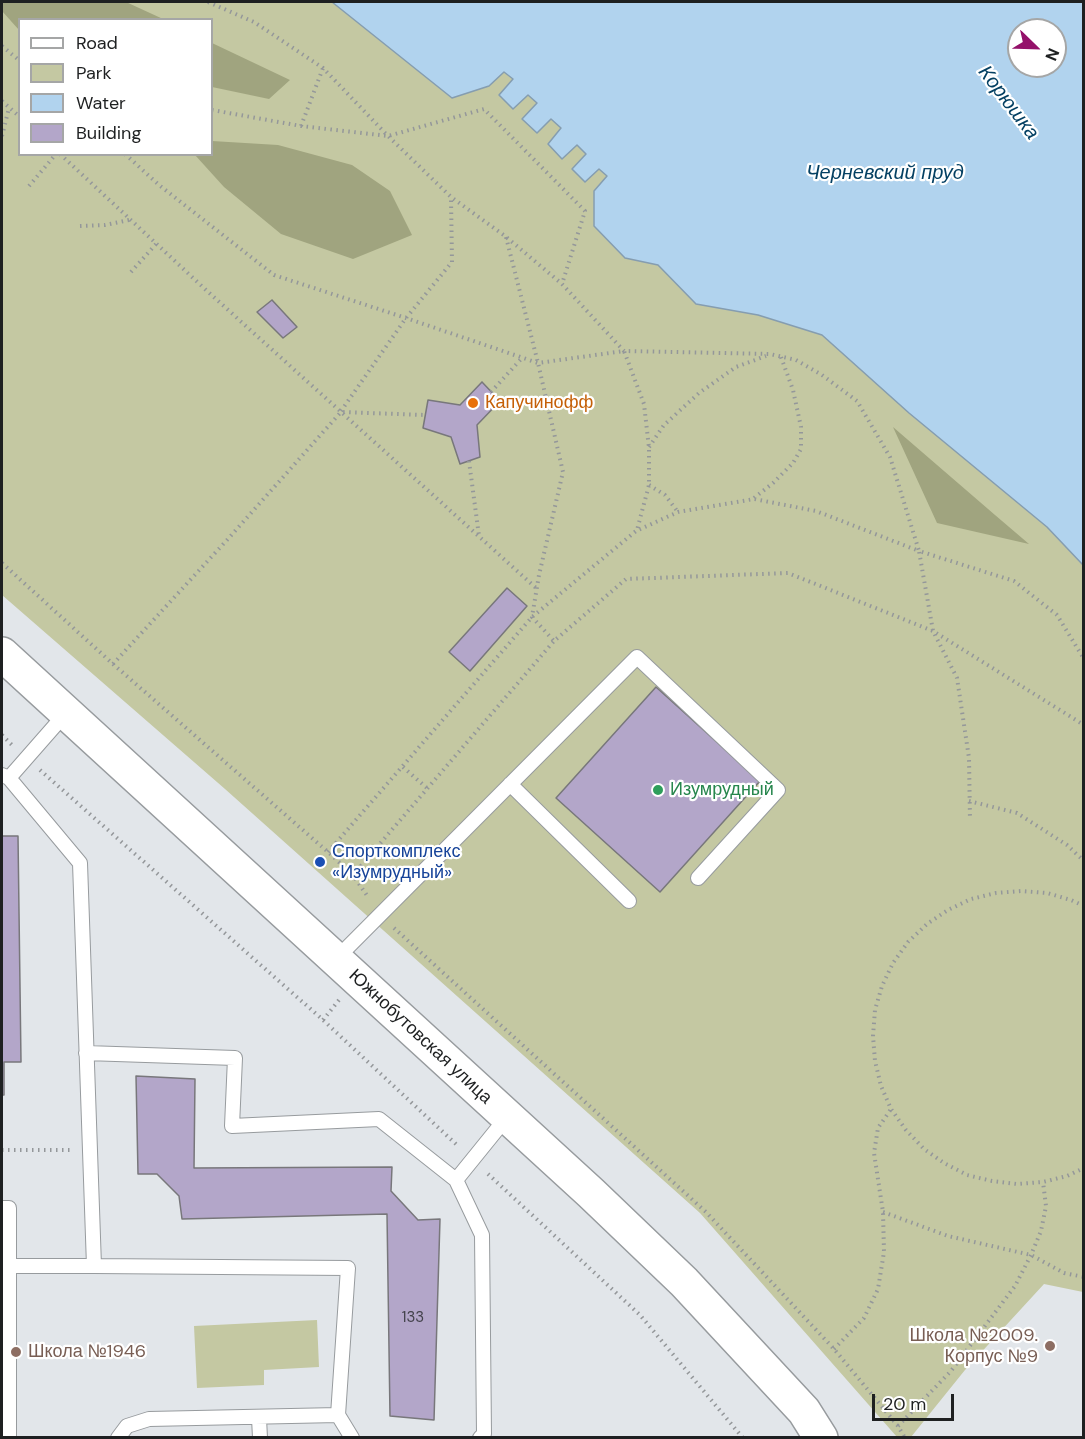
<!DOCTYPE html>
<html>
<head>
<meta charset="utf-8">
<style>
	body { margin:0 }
	#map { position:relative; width:1085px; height:1439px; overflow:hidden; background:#e2e6ea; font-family:"DM Sans",sans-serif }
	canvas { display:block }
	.frame { position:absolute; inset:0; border:3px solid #1e2021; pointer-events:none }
	.legend { position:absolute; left:18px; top:18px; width:195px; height:138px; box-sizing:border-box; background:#fff; border:2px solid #a5a6a6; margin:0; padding:8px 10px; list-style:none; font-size:18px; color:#1e2021 }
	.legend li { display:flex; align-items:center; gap:12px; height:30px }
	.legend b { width:30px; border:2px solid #a5a6a6 }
	.north { position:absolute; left:1007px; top:18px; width:60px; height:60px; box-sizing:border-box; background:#fff; border:2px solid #a5a6a6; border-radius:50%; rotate:113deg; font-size:16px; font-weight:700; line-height:24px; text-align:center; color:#1e2021 }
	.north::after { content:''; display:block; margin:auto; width:21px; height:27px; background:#94116a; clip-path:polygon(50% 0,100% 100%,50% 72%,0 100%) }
	.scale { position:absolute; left:872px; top:1394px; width:82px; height:27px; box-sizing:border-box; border:3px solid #1e2021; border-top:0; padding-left:8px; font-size:18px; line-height:21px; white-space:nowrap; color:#1e2021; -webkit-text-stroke:4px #fff; paint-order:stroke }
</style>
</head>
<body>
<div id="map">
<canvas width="1085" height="1439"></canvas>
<div class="frame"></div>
<ul class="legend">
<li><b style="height:8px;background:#fff"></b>Road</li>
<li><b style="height:16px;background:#c4c8a2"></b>Park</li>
<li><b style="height:16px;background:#b1d3ee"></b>Water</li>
<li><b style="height:16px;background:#b3a6c9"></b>Building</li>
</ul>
<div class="north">N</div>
<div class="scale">20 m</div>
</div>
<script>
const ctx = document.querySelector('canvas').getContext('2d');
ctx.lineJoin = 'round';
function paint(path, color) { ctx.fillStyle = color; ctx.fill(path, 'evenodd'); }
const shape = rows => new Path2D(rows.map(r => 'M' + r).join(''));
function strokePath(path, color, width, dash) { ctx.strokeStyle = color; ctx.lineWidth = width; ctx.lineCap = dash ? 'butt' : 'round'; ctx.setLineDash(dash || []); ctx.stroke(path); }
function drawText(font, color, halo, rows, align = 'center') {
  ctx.font = font + ' "DM Sans",sans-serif'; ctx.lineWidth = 4.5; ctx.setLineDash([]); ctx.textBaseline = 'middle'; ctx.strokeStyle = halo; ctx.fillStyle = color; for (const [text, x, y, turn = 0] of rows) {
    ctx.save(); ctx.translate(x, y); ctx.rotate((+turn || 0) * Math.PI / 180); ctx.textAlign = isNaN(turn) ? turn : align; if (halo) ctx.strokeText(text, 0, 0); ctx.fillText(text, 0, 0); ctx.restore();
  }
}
paint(shape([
	[2,2,1083,2,1083,1292,1044,1284,965,1370,911,1437,897,1437,700,1213,225,789,2,595],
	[20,20,212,20,212,154,20,154],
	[1019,30,1055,30,1055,66,1019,66],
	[317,1320,319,1367,264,1370,264,1385,197,1388,194,1326]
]), '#c4c8a2');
paint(shape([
	[2,2,126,2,163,19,20,20,19,30,2,11],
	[212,43,290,80,269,99,212,87],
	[212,141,278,145,352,165,390,191,412,235,353,259,281,234,224,187,195,155,212,154],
	[893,427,995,515,1029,544,937,523]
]), '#a0a47f');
const water = shape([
	[332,2,1083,2,1083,565,1047,527,909,413,822,335,758,315,696,304,658,265,625,258,594,226,594,191,607,176,599,169,585,182,572,169,586,154,577,145,562,159,548,144,561,128,551,119,537,133,522,119,537,103,528,95,513,109,499,95,513,79,504,72,489,86,452,98,332,2],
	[1019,30,1055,30,1055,66,1019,66,1019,30]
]);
paint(water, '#b1d3ee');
strokePath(water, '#859db0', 1.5);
const building = shape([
	[272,300,297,327,283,338,257,312,272,300],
	[482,382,500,401,477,425,480,457,460,464,451,437,423,428,428,400,460,405,482,382],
	[507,588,527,606,470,671,449,652,507,588],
	[656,687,760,781,660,892,556,798,656,687],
	[2,836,18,836,21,1062,4,1062,4,1095,2,1095,2,836],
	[136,1076,195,1079,194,1168,392,1167,391,1191,418,1220,440,1219,434,1420,390,1416,387,1214,182,1219,179,1196,157,1174,138,1174,136,1076]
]);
paint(building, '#b3a6c9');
strokePath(building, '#78777b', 1.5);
const lane = shape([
	[2,775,9,778,66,713],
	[9,778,80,863,94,1266,348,1268,338,1415],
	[510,784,629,901],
	[336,959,637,657,778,790,698,878],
	[86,1053,235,1058,232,1126,379,1119,456,1180],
	[2,1208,9,1208,9,1438],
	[9,1266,94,1266],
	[259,1418,260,1438],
	[118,1438,127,1426,149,1419,338,1415,352,1438],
	[480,1438,484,1434,482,1235,456,1180,507,1117]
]);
const secondary = shape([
	[2,654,591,1193,684,1282,804,1411,821,1438]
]);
strokePath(lane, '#979b9e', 16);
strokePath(secondary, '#979b9e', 36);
strokePath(shape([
	[208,2,254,22,323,68,388,136,451,197,505,236,562,284,624,351,770,354,796,360,822,375,857,401,890,457,919,551,1014,581,1057,615,1084,659],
	[2,46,20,61],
	[2,101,20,117],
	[212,110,301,126,388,136,484,109,585,211,562,284],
	[301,126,323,68],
	[2,136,9,108],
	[60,154,206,290,536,588],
	[125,154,159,185,274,275,406,318,538,363,624,351,644,404,649,448,649,485,637,530],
	[29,186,56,154],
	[80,226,105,225,129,220],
	[506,237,538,363,563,472,539,575,532,617,554,641,626,579,788,573,933,631,1084,725],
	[131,272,156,244],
	[491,392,522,358],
	[341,411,406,318,452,262,451,198],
	[649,447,664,425,699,393,736,367,766,356],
	[469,461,479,536],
	[649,485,665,495,678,512],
	[754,498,773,483,793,463,801,449,801,427,793,390,781,357],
	[2,563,113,664,328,852,353,875,368,897],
	[113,664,227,540,341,412,425,415],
	[2,735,12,745],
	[403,767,428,789],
	[40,770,323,1020,458,1146],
	[969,801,1017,813,1067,845,1084,861],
	[328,852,532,617,636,531,678,512,754,499,816,511,919,551,933,631,957,678,969,758,970,820],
	[353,875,554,641],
	[1084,906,1071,900,1047,893,1021,891,996,893,971,899,948,910,927,924,908,942,893,963,882,986,875,1010,873,1036,875,1061,881,1086,891,1109,906,1130,924,1149,944,1163,967,1175,992,1181,1017,1184,1043,1182,1067,1176,1084,1168],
	[394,928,706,1212,834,1349,898,1426,905,1438],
	[323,1020,339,1000],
	[2,1150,71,1150],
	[488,1174,640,1315,743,1438],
	[883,1212,948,1236,1031,1255,1064,1273,1084,1277],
	[834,1349,864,1318,878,1289,884,1252,883,1212,874,1153,878,1128,891,1109],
	[898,1426,951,1371,1015,1286,1031,1255,1041,1231,1046,1206,1043,1182]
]), '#94979a', 4, [1.5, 4.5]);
strokePath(lane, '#fff', 14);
strokePath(secondary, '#fff', 33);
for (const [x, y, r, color] of [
	[473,403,6,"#e8710a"],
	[658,790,6,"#2e9e5b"],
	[320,862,6,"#1a4fb4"],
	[1050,1346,6,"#8d6e63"],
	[16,1352,6,"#8d6e63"]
]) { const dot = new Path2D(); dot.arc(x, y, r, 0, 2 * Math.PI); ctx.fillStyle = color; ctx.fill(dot); strokePath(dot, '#fff', 2); }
drawText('15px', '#43424b', null, [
	["133",413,1318]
]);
drawText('18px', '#c56008', '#fff', [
	["Капучинофф",485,403]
], 'left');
drawText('18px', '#27864d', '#fff', [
	["Изумрудный",670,790]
], 'left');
drawText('18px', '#164399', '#fff', [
	["Спорткомплекс",332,852],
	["«Изумрудный»",332,873]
], 'left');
drawText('18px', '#1e2021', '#fff', [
	["Южнобутовская улица",420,1037,43]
]);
drawText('18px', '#785e54', '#fff', [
	["Школа №2009.",1038,1336],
	["Корпус №9",1038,1357],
	["Школа №1946",28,1352,"left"]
], 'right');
drawText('italic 20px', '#044063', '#fff', [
	["Корюшка",1008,103,53],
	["Черневский пруд",885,174]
]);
</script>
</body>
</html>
